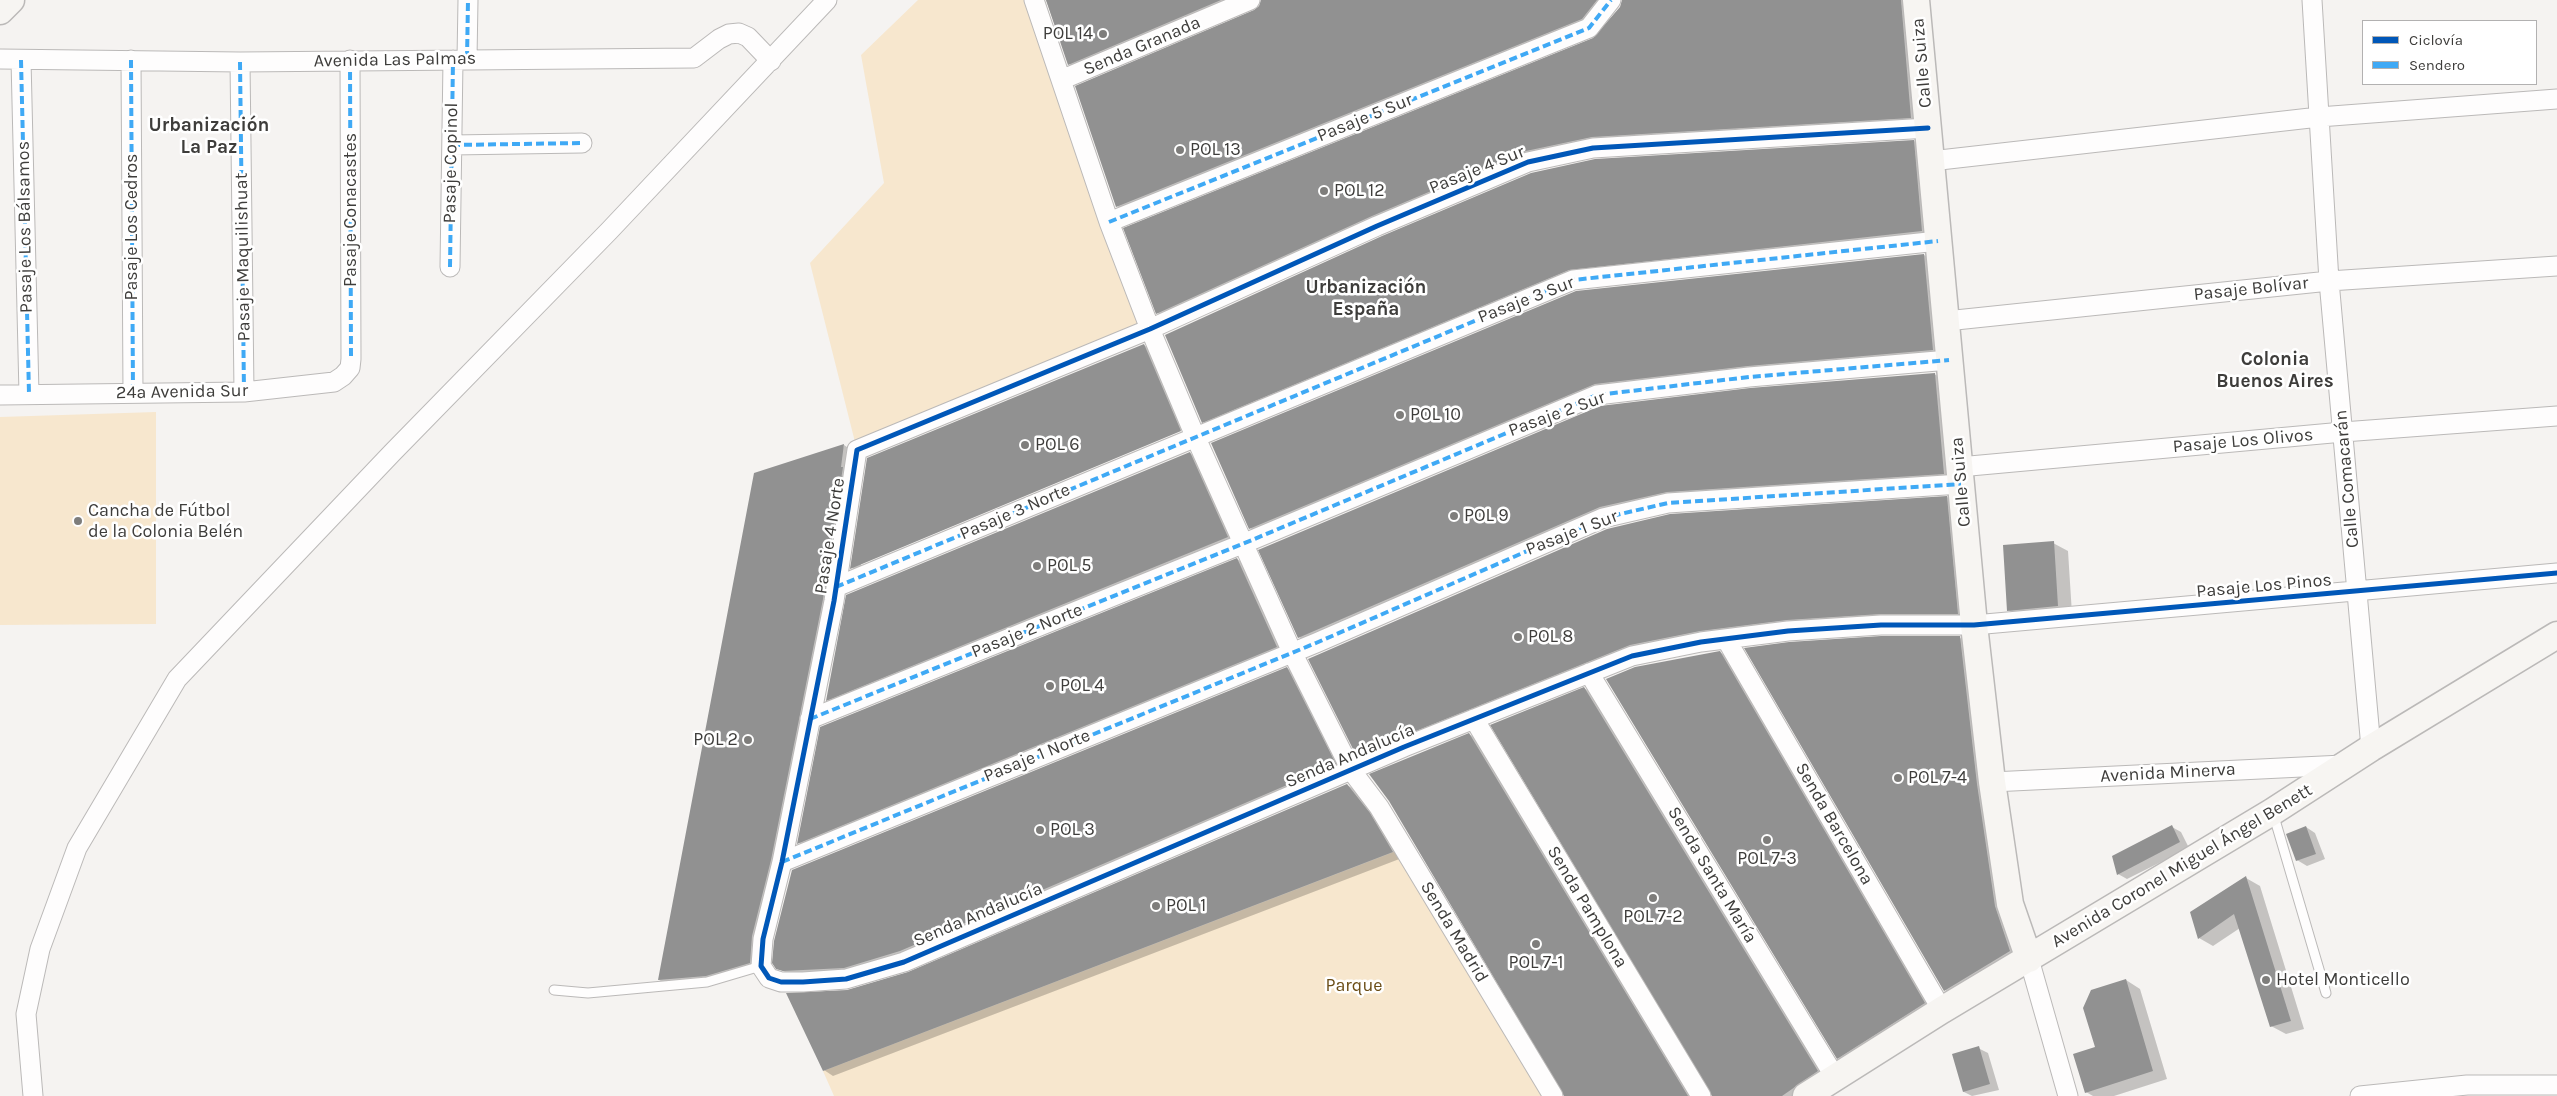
<!DOCTYPE html>
<html>
<head>
<meta charset="utf-8">
<style>
	body { margin:0 }
	#map { position:relative; width:2557px; height:1096px; overflow:hidden; background:#f5f3f1; font-family:Karla,sans-serif }
	canvas { display:block }
	.legend { position:absolute; left:2362px; top:20px; width:175px; height:65px; box-sizing:border-box; background:#fff; border:1px solid #b2b1b1; margin:0; padding:6px 9px; list-style:none; font-size:15px; color:#3e3d3b }
	.legend li { display:flex; align-items:center; gap:10px; height:25px }
	.legend b { width:25px; border:1px solid #b2b1b1 }
</style>
</head>
<body>
<div id="map">
<canvas width="2557" height="1096"></canvas>
<ul class="legend">
<li><b style="height:6px;background:#0057b8"></b>Ciclovía</li>
<li><b style="height:6px;background:#3fa9f5"></b>Sendero</li>
</ul>
</div>
<script>
const ctx = document.querySelector('canvas').getContext('2d');
ctx.lineJoin = 'round';
function paint(path, color) { ctx.fillStyle = color; ctx.fill(path, 'evenodd'); }
const shape = rows => new Path2D(rows.map(r => 'M' + r).join(''));
function strokePath(path, color, width, dash) { ctx.strokeStyle = color; ctx.lineWidth = width; ctx.lineCap = dash ? 'butt' : 'round'; ctx.setLineDash(dash || []); ctx.stroke(path); }
function drawText(font, color, halo, rows, align = 'center') {
  ctx.font = font + ' Karla,sans-serif'; ctx.lineWidth = 5; ctx.setLineDash([]); ctx.textBaseline = 'middle'; ctx.strokeStyle = halo; ctx.fillStyle = color; for (const [text, x, y, turn = 0] of rows) {
    ctx.save(); ctx.translate(x, y); ctx.rotate((+turn || 0) * Math.PI / 180); ctx.textAlign = isNaN(turn) ? turn : align; if (halo) ctx.strokeText(text, 0, 0); ctx.fillText(text, 0, 0); ctx.restore();
  }
}
paint(shape([
	[918,0,1035,0,1145,330,857,450,810,263,884,183,861,55],
	[156,412,156,624,0,625,0,417],
	[1404,848,1553,1096,834,1096,823,1071]
]), '#f7e7ce');
paint(shape([
	[1046,0,1243,0,1078,70,1069,64],
	[1261,0,1612,0,1592,24,1126,212,1117,206,1260,7],
	[1622,0,1910,0,1920,123,1603,142,1167,318,1157,313,1594,39,1621,7],
	[1914,141,1923,147,1931,236,1579,274,1212,427,1203,422,1166,335],
	[1924,255,1934,261,1942,355,1603,389,1260,534,1250,528,1576,292],
	[1144,345,1153,351,1186,428,861,563,861,566,1187,430,1190,437,861,573,852,568],
	[1934,374,1944,379,1953,479,1677,497,1309,643,1299,637,1750,389],
	[844,445,853,451,759,968,668,985,659,980],
	[1190,453,1199,459,1237,543,836,705,827,700],
	[1947,497,1956,503,1967,619,1710,636,1367,760,1357,754],
	[2053,543,2068,551,2072,614,2023,618,2008,610],
	[1237,559,1247,565,1286,652,808,848,799,843],
	[1960,638,1969,643,2019,957,1955,996,1945,990],
	[1720,652,1729,658,1934,1009,1847,1063,1838,1058],
	[1287,668,1296,674,1344,770,854,973,787,973,777,968],
	[1584,688,1594,694,1827,1076,1800,1096,1712,1096],
	[1469,734,1479,740,1693,1096,1565,1096],
	[1347,785,1357,791,1402,858,833,1076,824,1070,847,991,909,974],
	[2172,827,2181,832,2189,848,2127,879,2118,874],
	[2306,827,2315,833,2325,859,2307,866,2297,860],
	[2246,878,2260,886,2304,1029,2286,1034,2271,1026,2240,928,2213,946,2199,938],
	[2126,980,2140,989,2167,1079,2114,1096,2093,1096,2086,1092,2096,1048],
	[1978,1048,1988,1053,1999,1090,1972,1096,1964,1092]
]), '#0003');
paint(shape([
	[1046,0,1221,0,1068,65],
	[1261,0,1597,0,1582,19,1116,207,1075,86,1254,10,1259,6],
	[1622,0,1901,0,1911,118,1592,137,1526,151,1372,216,1156,314,1123,228,1593,38,1620,7],
	[1914,140,1922,231,1569,270,1202,423,1165,335,1382,236,1531,173,1595,159],
	[1924,254,1933,350,1748,366,1595,384,1249,529,1211,443,1576,291],
	[1144,344,1181,431,850,569,867,458],
	[1935,373,1944,474,1667,492,1600,507,1298,638,1258,550,1600,406,1750,388],
	[844,444,841,467,843,467,823,599,771,860,752,936,750,963,706,976,658,980,754,473],
	[1190,452,1228,537,826,701,846,595],
	[1947,496,1958,614,1881,614,1787,620,1700,631,1630,645,1356,755,1308,659,1607,529,1670,514],
	[2054,541,2058,606,2007,611,2003,545],
	[1237,558,1277,647,797,844,820,727],
	[1881,636,1960,636,1977,784,1995,906,2010,951,1944,991,1744,648,1789,642],
	[1720,651,1925,1003,1837,1059,1606,679,1635,667],
	[1287,667,1336,764,900,951,844,968,783,971,776,969,772,963,774,941,792,870],
	[1584,687,1818,1071,1782,1096,1712,1096,1490,725],
	[1469,733,1688,1096,1564,1096,1389,801,1369,774],
	[1347,784,1370,813,1393,852,823,1071,786,993,847,990,908,972],
	[2172,825,2180,842,2117,875,2112,856],
	[2306,826,2316,854,2296,861,2286,834],
	[2246,876,2291,1021,2270,1027,2234,914,2198,939,2190,912],
	[2126,979,2153,1071,2085,1093,2073,1054,2095,1047,2083,1008,2091,990],
	[1979,1046,1990,1084,1963,1092,1952,1054]
]), '#919191');
const lane = shape([
	[2273,813,2326,993],
	[554,990,588,993,707,982,761,966]
]);
const street = shape([
	[1034,0,1109,222,1150,329,1195,436,1292,652,1351,770,1379,807,1553,1096],
	[2312,0,2329,281,2371,748],
	[0,59,240,62,694,58,719,39,729,34,739,33,748,37,771,61],
	[467,59,468,0],
	[21,60,29,394],
	[131,60,133,393],
	[240,62,244,392],
	[1061,80,1250,0],
	[1928,128,1593,148,1528,162,1377,226,1150,329,857,450,834,601,782,862,763,939,761,966,769,978,781,982,803,982,846,979,904,962,1404,747,1632,656,1701,642,1788,631,1881,625,1974,625,2557,573],
	[452,145,582,143],
	[1931,161,2319,117,2557,99],
	[1109,222,1589,28,1611,0],
	[450,267,453,60],
	[1946,321,2329,281,2557,266],
	[0,395,244,392,334,382,343,376,350,368,351,359,350,60],
	[1959,467,2343,432,2557,416],
	[836,587,1573,280,1938,241],
	[1726,639,1942,1010],
	[1589,673,1835,1077],
	[810,719,1252,540,1597,395,1749,377,1949,360],
	[1474,719,1701,1096],
	[1992,782,2343,765],
	[782,862,1316,643,1603,518,1668,503,1961,484],
	[2029,959,2068,1096],
	[33,1096,26,1014,40,949,77,848,177,679,392,453,609,231,827,0],
	[2360,1096,2467,1085,2557,1085]
]);
const secondary = shape([
	[1916,0,1974,625,1992,782,2010,904,2029,959],
	[0,11,11,0],
	[1806,1096,1942,1010,2272,812,2371,748,2557,635]
]);
strokePath(lane, '#bbb9b8', 11);
strokePath(street, '#bbb9b8', 21);
strokePath(secondary, '#bbb9b8', 29);
strokePath(lane, '#fefdfd', 9);
strokePath(street, '#fefdfd', 19);
strokePath(secondary, '#f7f5f2', 26);
strokePath(shape([
	[467,59,468,0],
	[21,60,29,394],
	[131,60,133,393],
	[350,60,351,359],
	[240,62,244,392],
	[452,145,582,143],
	[1109,222,1589,28,1611,0],
	[450,267,453,60],
	[836,587,1573,280,1938,241],
	[810,719,1252,540,1597,395,1749,377,1949,360],
	[782,862,1316,643,1603,518,1668,503,1961,484]
]), '#3fa9f5', 4, [8, 4]);
strokePath(shape([
	[1928,128,1593,148,1528,162,1377,226,1150,329,857,450,834,601,782,862,763,939,761,966,769,978,781,982,803,982,846,979,904,962,1404,747,1632,656,1701,642,1788,631,1881,625,1974,625,2557,573]
]), '#0057b8', 5);
for (const [x, y, r, color] of [
	[1103,34,5,"#7e7d7b"],
	[1180,150,5,"#7e7d7b"],
	[1324,191,5,"#7e7d7b"],
	[1400,415,5,"#7e7d7b"],
	[1025,445,5,"#7e7d7b"],
	[1454,516,5,"#7e7d7b"],
	[78,521,5,"#7e7d7b"],
	[1037,566,5,"#7e7d7b"],
	[1518,637,5,"#7e7d7b"],
	[1050,686,5,"#7e7d7b"],
	[748,740,5,"#7e7d7b"],
	[1898,778,5,"#7e7d7b"],
	[1040,830,5,"#7e7d7b"],
	[1767,840,5,"#7e7d7b"],
	[1653,898,5,"#7e7d7b"],
	[1156,906,5,"#7e7d7b"],
	[1536,944,5,"#7e7d7b"],
	[2266,980,5,"#7e7d7b"]
]) { const dot = new Path2D(); dot.arc(x, y, r, 0, 2 * Math.PI); ctx.fillStyle = color; ctx.fill(dot); strokePath(dot, '#fff', 2); }
drawText('18px', '#3e3d3b', '#fff', [
	["POL 14",1093,34,"right"],
	["POL 13",1190,150],
	["POL 12",1334,191],
	["POL 10",1410,415],
	["POL 6",1035,445],
	["Cancha de Fútbol",88,511],
	["de la Colonia Belén",88,532],
	["POL 9",1464,516],
	["POL 5",1047,566],
	["POL 8",1528,637],
	["POL 4",1060,686],
	["POL 2",738,740,"right"],
	["POL 7-4",1908,778],
	["POL 3",1050,830],
	["POL 7-3",1767,859,"center"],
	["POL 1",1166,906],
	["POL 7-2",1653,917,"center"],
	["POL 7-1",1536,963,"center"],
	["Hotel Monticello",2276,980]
], 'left');
drawText('18px', '#3e3d3b', '#fff', [
	["Senda Granada",1142,46,-23],
	["Avenida Las Palmas",395,60,-1],
	["Calle Suiza",1922,63,-95],
	["Pasaje 5 Sur",1365,118,-22],
	["Pasaje Copinol",451,163,-89],
	["Pasaje 4 Sur",1477,170,-22],
	["Pasaje Conacastes",351,210,-90],
	["Pasaje Los Bálsamos",25,227,-91],
	["Pasaje Los Cedros",132,227,-90],
	["Pasaje Maquilishuat",243,257,-91],
	["Pasaje Bolívar",2251,289,-6],
	["Pasaje 3 Sur",1526,300,-21],
	["24a Avenida Sur",182,392,-1],
	["Pasaje 2 Sur",1557,414,-20],
	["Pasaje Los Olivos",2243,441,-5],
	["Calle Comacarán",2347,479,-95],
	["Calle Suiza",1961,482,-95],
	["Pasaje 3 Norte",1015,512,-23],
	["Pasaje 1 Sur",1572,533,-21],
	["Pasaje 4 Norte",830,536,-81],
	["Pasaje Los Pinos",2264,586,-5],
	["Pasaje 2 Norte",1027,631,-22],
	["Pasaje 1 Norte",1037,756,-22],
	["Senda Andalucía",1350,756,-23],
	["Avenida Minerva",2168,773,-3],
	["Senda Barcelona",1834,824,60],
	["Avenida Coronel Miguel Ángel Benett",2182,866,-31],
	["Senda Santa María",1712,875,59],
	["Senda Pamplona",1587,907,59],
	["Senda Andalucía",978,915,-23],
	["Senda Madrid",1454,932,59]
]);
drawText('18px', '#6b4d16', '#fff', [
	["Parque",1354,986]
]);
drawText('bold 19px', '#3e3d3b', '#fff', [
	["Urbanización",209,126],
	["La Paz",209,148],
	["Urbanización",1366,288],
	["España",1366,310],
	["Colonia",2275,360],
	["Buenos Aires",2275,382]
]);
</script>
</body>
</html>
